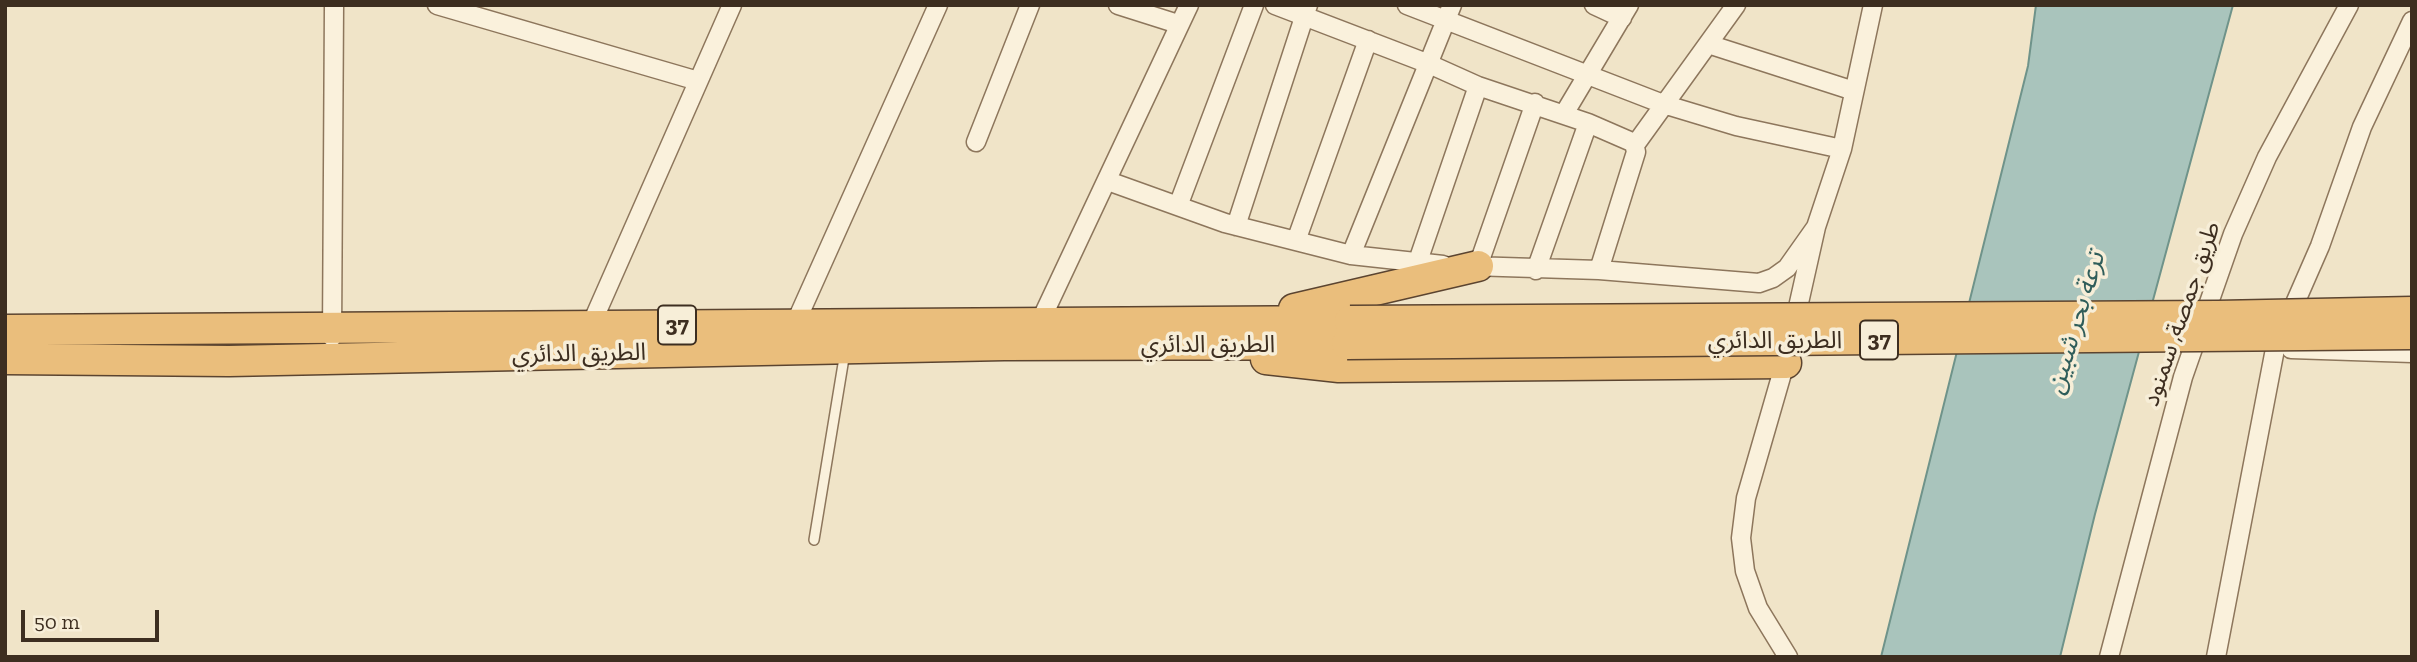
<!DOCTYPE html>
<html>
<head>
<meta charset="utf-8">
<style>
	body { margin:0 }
	#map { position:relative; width:2417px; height:662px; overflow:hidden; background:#f0e4c8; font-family:"Zilla Slab",serif }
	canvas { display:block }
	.frame { position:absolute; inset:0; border:7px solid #3d2e20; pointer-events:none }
	.scale { position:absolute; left:21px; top:610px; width:138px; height:32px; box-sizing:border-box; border:4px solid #3d2e20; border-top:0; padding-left:9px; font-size:21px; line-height:24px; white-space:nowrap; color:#3d2e20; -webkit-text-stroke:5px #f7eed8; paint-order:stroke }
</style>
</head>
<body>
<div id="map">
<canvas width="2417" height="662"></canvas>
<div class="frame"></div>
<div class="scale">50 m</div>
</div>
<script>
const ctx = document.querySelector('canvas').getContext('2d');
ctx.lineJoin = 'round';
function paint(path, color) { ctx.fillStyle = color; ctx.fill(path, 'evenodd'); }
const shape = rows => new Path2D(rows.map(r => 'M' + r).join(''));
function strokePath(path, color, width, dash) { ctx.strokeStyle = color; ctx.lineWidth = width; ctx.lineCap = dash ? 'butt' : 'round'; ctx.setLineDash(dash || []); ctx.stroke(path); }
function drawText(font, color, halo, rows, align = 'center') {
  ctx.font = font + ' "Zilla Slab","Noto Sans Arabic",serif'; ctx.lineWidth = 7; ctx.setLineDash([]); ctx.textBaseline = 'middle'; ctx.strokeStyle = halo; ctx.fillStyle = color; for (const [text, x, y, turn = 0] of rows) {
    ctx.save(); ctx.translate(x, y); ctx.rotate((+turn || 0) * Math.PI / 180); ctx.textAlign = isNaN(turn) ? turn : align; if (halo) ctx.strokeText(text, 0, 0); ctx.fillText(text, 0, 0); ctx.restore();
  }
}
const water = shape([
	[2036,5,2233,5,2095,514,2060,657,1881,657,2028,66,2036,5]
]);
paint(water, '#a9c4bc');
strokePath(water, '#6f938a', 2);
const service = shape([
	[814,540,845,352]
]);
const minor = shape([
	[437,5,698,81],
	[1118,5,1178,24],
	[1275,5,1429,64,1478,86,1588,123,1634,143,1636,152,1599,270],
	[1407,5,1663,104,1736,126,1842,149],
	[1594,5,1622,18],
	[1708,44,1854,91],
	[1564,114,1629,5],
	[976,142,1030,5],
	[1635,145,1736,5],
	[1108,181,1225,223,1351,255,1443,265],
	[1178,206,1254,5],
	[1236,226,1308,5],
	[1296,241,1368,40],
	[1351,255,1452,5],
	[1417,264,1478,86],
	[1471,266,1599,270,1759,283,1773,278,1787,268,1816,227],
	[1478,266,1535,103],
	[1536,270,1588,123],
	[795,324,938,5],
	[1039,324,1189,5],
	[591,325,732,5],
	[1794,325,1816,227,1842,149,1873,5],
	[332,337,334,5],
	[2291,349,2412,353],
	[1787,356,1746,498,1741,538,1745,571,1758,608,1788,657],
	[2109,657,2183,377,2233,234,2267,157,2349,5],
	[2216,657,2275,349,2320,246,2362,127,2412,21]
]);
const trunk = shape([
	[1294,309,1478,266],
	[5,330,1350,321],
	[5,359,229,361,1004,345,1347,344],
	[1266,359,1339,367,1786,363]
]);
strokePath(service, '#8d765c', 12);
strokePath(minor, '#8d765c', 21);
strokePath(trunk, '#5b4430', 33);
strokePath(service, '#faf1dc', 9);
strokePath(minor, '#faf1dc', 18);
strokePath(trunk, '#eabe7c', 30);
const trunkBridge = shape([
	[1350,321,2218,316,2412,312],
	[1347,344,2412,334]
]);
strokePath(trunkBridge, '#5b4430', 33, []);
strokePath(trunkBridge, '#eabe7c', 30);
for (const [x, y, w] of [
	[677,325,38],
	[1879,340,38]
]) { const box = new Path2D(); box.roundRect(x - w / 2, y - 19.5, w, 39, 5); ctx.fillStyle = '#f7eed8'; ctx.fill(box); strokePath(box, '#3d2e20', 2); }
drawText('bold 23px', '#3d2e20', null, [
	["37",677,325],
	["37",1879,340]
]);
drawText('24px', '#3d2e20', '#f7eed8', [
	["طريق جمصة, سمنود",2182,314,-71],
	["الطريق الدائري",1775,341],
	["الطريق الدائري",1208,345],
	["الطريق الدائري",579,354,-1]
]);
drawText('italic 26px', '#2f5d5a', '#f7eed8', [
	["ترعة بحر شبين",2076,323,-73]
]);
</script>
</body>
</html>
